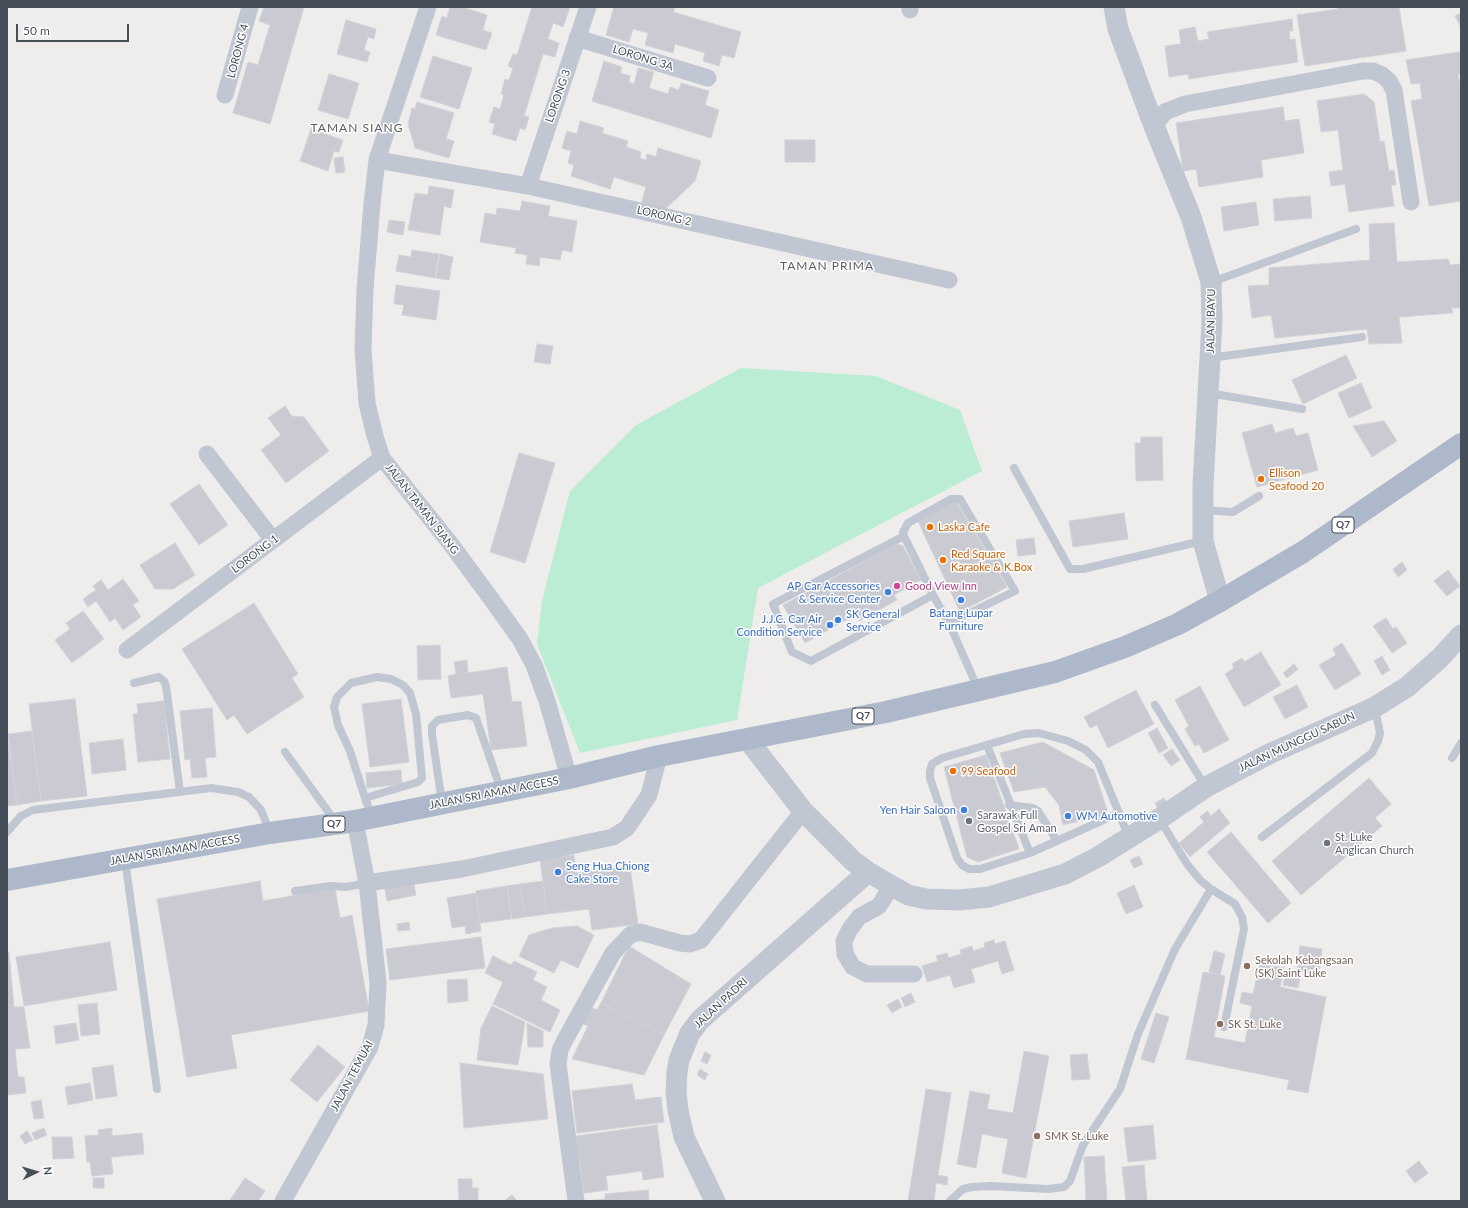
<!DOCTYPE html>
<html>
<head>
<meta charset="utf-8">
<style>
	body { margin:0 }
	#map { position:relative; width:1468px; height:1208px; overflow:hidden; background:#efedec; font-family:Lato,sans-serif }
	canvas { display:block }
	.frame { position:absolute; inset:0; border:8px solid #464e59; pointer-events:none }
	.north { position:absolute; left:16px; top:1152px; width:40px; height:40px; -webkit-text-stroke:3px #fff; paint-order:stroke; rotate:85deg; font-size:11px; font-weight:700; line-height:16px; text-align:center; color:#464e59 }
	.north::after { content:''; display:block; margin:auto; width:14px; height:18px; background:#464e59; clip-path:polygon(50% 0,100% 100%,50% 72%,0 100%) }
	.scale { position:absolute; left:16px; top:24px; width:113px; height:18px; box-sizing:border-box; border:2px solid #464e59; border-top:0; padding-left:5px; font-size:12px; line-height:14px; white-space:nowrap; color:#464e59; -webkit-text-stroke:3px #fff; paint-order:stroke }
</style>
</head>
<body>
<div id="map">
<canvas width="1468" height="1208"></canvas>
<div class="frame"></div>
<div class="north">N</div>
<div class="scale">50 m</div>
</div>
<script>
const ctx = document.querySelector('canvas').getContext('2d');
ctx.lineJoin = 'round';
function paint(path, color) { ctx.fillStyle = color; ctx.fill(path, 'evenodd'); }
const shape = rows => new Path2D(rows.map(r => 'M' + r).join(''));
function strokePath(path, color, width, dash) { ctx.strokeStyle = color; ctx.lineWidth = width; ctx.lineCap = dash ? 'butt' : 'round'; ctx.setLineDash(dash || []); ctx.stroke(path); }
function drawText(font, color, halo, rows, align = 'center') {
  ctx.font = font + ' Lato,sans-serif'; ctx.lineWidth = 3; ctx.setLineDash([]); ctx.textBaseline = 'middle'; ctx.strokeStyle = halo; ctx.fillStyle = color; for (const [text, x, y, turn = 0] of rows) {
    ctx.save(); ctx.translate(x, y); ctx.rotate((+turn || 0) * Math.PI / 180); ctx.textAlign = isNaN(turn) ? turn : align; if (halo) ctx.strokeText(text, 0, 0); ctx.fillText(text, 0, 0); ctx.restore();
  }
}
paint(shape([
	[741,368,876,376,960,410,982,471,758,588,737,720,580,753,537,644,542,601,570,491,636,425]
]), '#bbecd4');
const building = shape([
	[264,7,304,7,270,124,233,113,248,62,258,65,270,25,259,21,264,7],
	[450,7,462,7,487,15,483,30,492,33,486,50,436,35,442,16,447,18,450,7],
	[532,7,570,7,563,27,553,23,548,39,559,43,555,57,543,54,524,116,529,117,525,130,520,128,516,141,492,134,495,124,489,122,494,107,500,109,504,95,501,94,505,79,509,80,513,68,508,66,513,54,517,55,532,7],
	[614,7,675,7,673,12,741,32,734,58,722,55,719,66,703,61,705,53,675,44,673,53,645,45,648,33,633,29,629,42,606,35,614,7],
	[1337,7,1399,7,1406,51,1305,66,1297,15,1338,9,1337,7],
	[1461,13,1461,27,1455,16,1461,13],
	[1292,19,1293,31,1289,31,1290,40,1295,39,1298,62,1189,79,1188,74,1169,77,1165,46,1181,44,1179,30,1195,27,1198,41,1209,39,1207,32,1292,19],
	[346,20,376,29,374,39,368,37,364,50,370,52,367,62,337,54,346,20],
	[1459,52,1461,54,1461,74,1458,74,1461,90,1461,201,1429,206,1411,101,1422,99,1420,83,1411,84,1406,60,1459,52],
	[433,56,472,68,459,109,420,97,433,56],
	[604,61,622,67,620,73,630,76,629,82,634,84,638,68,654,72,649,88,668,94,670,87,679,90,681,83,709,91,705,105,719,110,711,138,592,101,604,61],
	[329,74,359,83,348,119,318,110,329,74],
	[1364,94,1374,102,1380,142,1384,141,1389,171,1394,170,1396,185,1391,185,1394,206,1349,212,1345,184,1331,186,1329,172,1343,170,1338,130,1321,132,1317,101,1364,94],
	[417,102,454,113,446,139,454,141,449,158,415,148,408,124,412,108,415,109,417,102],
	[1283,107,1285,121,1299,119,1304,153,1261,160,1263,177,1199,187,1196,169,1183,171,1176,123,1283,107],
	[580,121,604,128,602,133,628,141,626,147,641,152,640,158,646,160,647,154,656,157,658,148,701,161,695,181,662,212,641,205,646,187,614,177,610,189,571,176,574,165,568,163,571,151,562,148,567,131,577,134,580,121],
	[311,129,343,140,339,152,334,151,328,171,300,161,311,129],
	[785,140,815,140,815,162,785,162,785,140],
	[343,157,345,172,336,173,334,158,343,157],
	[429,186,454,190,451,208,444,206,440,235,408,230,415,193,428,195,429,186],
	[1310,196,1312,218,1275,221,1273,199,1310,196],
	[522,201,550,206,548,216,577,221,572,252,562,250,560,260,540,257,539,266,526,264,527,255,515,253,516,248,480,242,485,213,496,215,497,208,520,211,522,201],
	[1256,202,1259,225,1224,231,1221,207,1256,202],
	[389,220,405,222,403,235,387,232,389,220],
	[1394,223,1397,262,1448,259,1450,265,1461,264,1461,308,1451,308,1453,313,1399,317,1402,343,1369,344,1367,329,1275,338,1271,315,1252,318,1248,286,1269,285,1269,268,1370,260,1369,224,1394,223],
	[412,250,439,254,435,278,396,271,399,255,411,257,412,250],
	[440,254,453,257,449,280,436,278,440,254],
	[396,285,440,291,436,320,402,315,404,305,394,304,396,285],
	[537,344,553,346,550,364,534,362,537,344],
	[1346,355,1357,378,1303,404,1292,380,1346,355],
	[1361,383,1372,408,1349,418,1338,393,1361,383],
	[285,406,292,416,304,417,329,451,286,483,261,450,281,435,268,418,285,406],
	[1384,421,1397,441,1372,457,1353,426,1384,421],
	[1272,424,1275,433,1293,428,1296,436,1308,433,1318,470,1257,487,1242,433,1272,424],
	[1141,437,1162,437,1163,480,1136,481,1135,443,1141,443,1141,437],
	[519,453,555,463,525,563,490,552,519,453],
	[199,484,228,525,199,545,170,504,199,484],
	[952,502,957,503,1007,587,960,612,918,521,952,502],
	[1124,513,1128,539,1073,547,1069,521,1124,513],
	[1034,538,1036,554,1018,556,1016,540,1034,538],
	[175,543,195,575,173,589,155,589,140,565,175,543],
	[897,544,903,546,921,580,894,595,897,600,859,621,855,615,805,643,783,605,897,544],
	[1402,562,1407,570,1398,577,1393,569,1402,562],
	[1448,570,1460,586,1447,596,1434,581,1448,570],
	[123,579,139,601,133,605,141,617,123,630,115,618,110,622,96,601,88,607,83,599,96,590,93,586,101,580,108,590,123,579],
	[254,603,298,674,292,678,304,697,247,734,234,715,227,720,182,649,254,603],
	[83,611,104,639,72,663,55,640,70,629,66,623,83,611],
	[1386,618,1393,629,1381,637,1373,626,1386,618],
	[1396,627,1407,643,1392,653,1381,637,1396,627],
	[1342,643,1361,674,1335,690,1319,665,1336,655,1333,649,1342,643],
	[440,645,441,679,418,680,417,646,440,645],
	[1261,652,1281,685,1244,707,1225,674,1234,668,1232,664,1242,658,1244,662,1261,652],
	[1382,656,1390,670,1382,675,1374,661,1382,656],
	[467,660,468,673,507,667,512,702,521,701,527,746,491,750,483,694,451,698,448,676,456,674,454,662,467,660],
	[1294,664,1298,669,1287,678,1283,673,1294,664],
	[1297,685,1308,707,1285,719,1273,697,1297,685],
	[1200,686,1229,740,1204,753,1199,744,1195,746,1185,729,1189,726,1175,700,1200,686],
	[1136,690,1154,724,1108,748,1097,725,1090,728,1084,717,1136,690],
	[75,699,87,796,41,801,29,704,75,699],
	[401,699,409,762,370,767,362,704,401,699],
	[164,701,170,759,138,762,133,714,138,714,137,704,164,701],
	[212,708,216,757,205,758,207,777,192,778,190,759,185,760,180,711,212,708],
	[1157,728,1168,748,1159,753,1148,733,1157,728],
	[32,731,41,801,17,805,8,734,32,731],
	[7,734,17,805,7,806,7,734],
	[123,739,126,770,92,774,89,743,123,739],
	[1043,742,1094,770,1107,810,1102,816,1063,825,1059,805,1045,787,1014,792,1000,753,1043,742],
	[1172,749,1180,760,1171,766,1163,755,1172,749],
	[986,755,1019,849,978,862,967,857,944,767,986,755],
	[401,770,402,784,367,788,366,773,401,770],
	[1369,778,1391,804,1375,818,1382,826,1301,895,1272,861,1369,778],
	[1164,798,1169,807,1160,812,1155,803,1164,798],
	[1219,809,1230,823,1190,857,1179,843,1204,822,1200,817,1207,811,1211,816,1219,809],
	[1231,832,1291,903,1268,923,1207,852,1231,832],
	[574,855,576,873,630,866,638,924,592,930,589,909,547,914,540,859,574,855],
	[1139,856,1143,864,1134,868,1130,860,1139,856],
	[413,880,416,895,387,901,384,885,413,880],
	[260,881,263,901,335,888,340,918,352,915,369,1011,231,1035,237,1068,187,1077,157,899,260,881],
	[543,881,547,914,525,917,520,884,543,881],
	[520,884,525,917,512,919,507,886,520,884],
	[1134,885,1143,907,1126,914,1117,893,1134,885],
	[507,886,511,919,480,923,476,891,507,886],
	[476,893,481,931,466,934,465,926,452,928,447,898,476,893],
	[409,922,410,930,398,931,397,924,409,922],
	[577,926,594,935,578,968,561,960,554,973,519,956,529,935,552,928,577,926],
	[481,937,485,968,390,980,386,949,481,937],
	[994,940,995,944,1005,941,1014,970,1002,974,998,961,971,969,975,982,954,988,950,975,927,982,922,966,938,961,936,956,947,953,949,958,961,954,960,950,972,946,973,951,985,947,984,943,994,940],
	[110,942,117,990,24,1006,16,957,110,942],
	[629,946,691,984,664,1035,601,1003,629,946],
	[1300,946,1322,949,1319,974,1297,971,1300,946],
	[1214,951,1225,954,1220,975,1209,972,1214,951],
	[9,952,14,1007,24,1007,30,1048,15,1049,18,1077,24,1077,26,1093,7,1095,7,953,9,952],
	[493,956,511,965,514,961,537,972,533,980,547,987,541,1000,560,1010,550,1032,493,1004,503,982,485,973,493,956],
	[1260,963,1284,968,1280,987,1326,997,1308,1093,1287,1089,1289,1080,1186,1059,1203,972,1225,976,1214,1037,1245,1043,1252,1006,1240,1003,1242,992,1253,994,1260,963],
	[1285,976,1300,979,1298,988,1283,985,1285,976],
	[467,979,468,1001,448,1003,447,980,467,979],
	[911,993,915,1002,905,1007,901,998,911,993],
	[898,999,902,1007,892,1013,887,1005,898,999],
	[97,1003,100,1034,81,1036,78,1005,97,1003],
	[601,1003,664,1035,644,1075,572,1059,588,1026,580,1022,588,1006,597,1010,601,1003],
	[492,1006,525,1022,518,1065,477,1060,481,1028,492,1006],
	[1156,1013,1169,1017,1154,1063,1141,1059,1156,1013],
	[76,1023,79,1040,56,1044,54,1026,76,1023],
	[527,1023,543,1031,543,1047,528,1047,527,1023],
	[318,1045,345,1067,317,1102,290,1080,318,1045],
	[1024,1051,1049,1056,1026,1178,1002,1173,1008,1139,982,1134,976,1168,957,1164,970,1091,990,1095,987,1109,1013,1113,1024,1051],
	[705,1052,711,1055,707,1064,701,1061,705,1052],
	[1087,1054,1090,1079,1072,1080,1070,1055,1087,1054],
	[460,1063,543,1074,548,1119,464,1128,460,1063],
	[113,1065,117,1096,96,1099,92,1068,113,1065],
	[700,1069,708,1074,705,1080,697,1075,700,1069],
	[90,1083,93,1100,68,1105,65,1087,90,1083],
	[632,1084,635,1100,661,1097,664,1122,577,1133,572,1091,632,1084],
	[926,1089,951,1093,938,1175,948,1177,947,1185,936,1183,934,1201,908,1201,926,1089],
	[41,1100,44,1118,34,1119,31,1102,41,1100],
	[657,1125,664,1177,643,1180,642,1171,606,1176,608,1190,584,1193,580,1162,573,1163,569,1137,657,1125],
	[1153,1125,1156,1159,1128,1162,1124,1128,1153,1125],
	[44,1128,47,1135,35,1140,32,1133,44,1128],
	[112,1128,112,1136,142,1133,144,1154,111,1157,113,1174,92,1176,90,1162,87,1162,85,1136,99,1135,98,1130,112,1128],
	[27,1131,33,1140,25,1144,20,1136,27,1131],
	[52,1137,72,1137,74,1158,53,1159,52,1137],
	[1104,1156,1107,1201,1085,1201,1086,1199,1084,1157,1104,1156],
	[1419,1161,1428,1173,1415,1183,1406,1171,1419,1161],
	[1144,1165,1147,1201,1126,1201,1122,1167,1144,1165],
	[93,1178,104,1178,104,1188,93,1188,93,1178],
	[245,1178,265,1191,258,1201,232,1201,230,1200,245,1178],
	[458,1179,472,1179,472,1188,478,1188,478,1201,459,1201,458,1179],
	[648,1190,649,1201,586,1201,605,1199,605,1194,648,1190],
	[512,1195,517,1201,504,1201,512,1195]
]);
paint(building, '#cacbd2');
strokePath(building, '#d1d2d8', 1);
strokePath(shape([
	[1212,282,1356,229],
	[1210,358,1362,337],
	[1209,393,1302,409],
	[1014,468,1070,569,1083,569,1202,541],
	[1204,510,1233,512,1259,496],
	[904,536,773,604,792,652,811,661,933,595],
	[949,623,1015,591,960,499,951,499,908,523,903,532,904,536,933,595,949,623,978,689],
	[134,683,159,677,164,681,166,686,180,792],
	[1155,705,1205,786],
	[987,745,1030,853],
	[285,752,335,821],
	[1452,758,1461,743],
	[365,798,418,782,422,778,416,714,410,693,403,685,391,679,377,677,351,683,337,697,334,707,338,725,350,751,365,798,372,816],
	[442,803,432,734,432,726,438,720,468,715,476,718,501,790],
	[1009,805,1033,808,1038,811,1057,841],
	[1119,813,1030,853,980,869,969,869,962,865,957,858,930,778,930,771,932,764,942,758,1024,734,1039,733,1068,741,1086,750,1098,762,1119,813,1129,838],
	[1160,820,1187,864,1200,880,1211,889,1235,904,1242,917,1244,929,1224,1027],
	[7,832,21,816,33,810,211,788,238,792,249,797,261,810,270,832],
	[1262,837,1372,753,1378,741,1380,733,1375,709],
	[125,860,157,1089],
	[295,891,331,886,346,887,367,883],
	[950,1201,963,1189,972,1187,991,1186,1048,1189,1064,1187,1070,1181,1083,1145,1120,1089,1138,1034,1175,949,1211,889]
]), '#c0c7d2', 8);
strokePath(shape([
	[428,7,377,160,372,204,365,289,363,350,367,403,375,436,382,458,450,543,492,600,520,639,534,665,547,701,569,778],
	[910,10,910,7],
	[577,38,708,78],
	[225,95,250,7],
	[1154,126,1165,112,1185,104,1363,71,1373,71,1382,75,1389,81,1394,90,1411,202],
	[377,160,528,186,949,280],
	[528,186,588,7],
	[207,454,273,540],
	[127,650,382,458],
	[367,883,462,869,613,837,627,828,649,795,659,756],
	[891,887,879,906,859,917,850,929,844,941,845,954,853,967,867,974,914,974],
	[283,1201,370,1047,376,1025,378,983,376,964,367,883,355,821],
	[576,1201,558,1064,560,1050,566,1038,613,953,630,935,640,932,680,943,690,944,701,940,803,811]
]), '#c0c7d2', 17);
strokePath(shape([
	[1114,7,1118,29,1154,126,1191,217,1211,282,1212,321,1203,485,1203,541,1220,601],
	[748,740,803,811,853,861,868,872,908,895,926,899,959,900,989,897,1065,874,1098,857,1159,819,1206,787,1269,754,1375,707,1407,687,1439,659,1461,635],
	[715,1201,684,1137,678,1110,676,1092,677,1072,679,1060,690,1033,700,1020,868,872]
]), '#c0c7d2', 21);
strokePath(shape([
	[7,880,270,833,355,821,569,778,659,756,886,712,1055,672,1125,647,1178,624,1220,601,1303,552,1461,444]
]), '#adb9cb', 22);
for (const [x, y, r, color] of [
	[1261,479,4,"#e8710a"],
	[930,527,4,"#e8710a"],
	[943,560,4,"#e8710a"],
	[897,586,4,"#d1479c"],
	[888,592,4,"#3f7fe0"],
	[961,600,4,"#3f7fe0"],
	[838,620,4,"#3f7fe0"],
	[830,625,4,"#3f7fe0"],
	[953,771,4,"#e8710a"],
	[964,810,4,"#3f7fe0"],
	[1068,816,4,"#3f7fe0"],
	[969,821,4,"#6b7280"],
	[1327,843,4,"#6b7280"],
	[558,872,4,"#3f7fe0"],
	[1247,966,4,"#8d6e63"],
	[1220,1024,4,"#8d6e63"],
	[1037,1136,4,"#8d6e63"]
]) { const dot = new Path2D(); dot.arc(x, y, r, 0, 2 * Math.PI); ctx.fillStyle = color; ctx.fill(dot); strokePath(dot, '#fff', 1.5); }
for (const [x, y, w] of [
	[1343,525,22],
	[863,716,22],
	[334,824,22]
]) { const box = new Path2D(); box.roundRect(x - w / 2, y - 8, w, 16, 3); ctx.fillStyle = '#fff'; ctx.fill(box); strokePath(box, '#464e59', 1); }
drawText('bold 10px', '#464e59', null, [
	["Q7",1343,525],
	["Q7",863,716],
	["Q7",334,824]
]);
drawText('11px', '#464e59', '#fff', [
	["LORONG 4",238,51,-75],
	["LORONG 3A",643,58,17],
	["LORONG 3",558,96,-71],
	["LORONG 2",664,216,13],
	["JALAN BAYU",1211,321,-89],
	["JALAN TAMAN SIANG",422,509,52],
	["LORONG 1",255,554,-37],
	["JALAN MUNGGU SABUN",1297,742,-25],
	["JALAN SRI AMAN ACCESS",494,793,-11],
	["JALAN SRI AMAN ACCESS",175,850,-10],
	["JALAN PADRI",721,1003,-43],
	["JALAN TEMUAI",352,1076,-62]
]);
drawText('11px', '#c56008', '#fff', [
	["Ellison",1269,473],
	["Seafood 20",1269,486],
	["Laska Cafe",938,527],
	["Red Square",951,554],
	["Karaoke & K.Box",951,567],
	["99 Seafood",961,771]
], 'left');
drawText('11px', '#366cbe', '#fff', [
	["AP Car Accessories",880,586],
	["& Service Center",880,599],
	["Batang Lupar",961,613,"center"],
	["Furniture",961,626,"center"],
	["SK General",846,614,"left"],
	["Service",846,627,"left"],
	["J.J.C. Car Air",822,619],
	["Condition Service",822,632],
	["Yen Hair Saloon",956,810],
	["WM Automotive",1076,816,"left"],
	["Seng Hua Chiong",566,866,"left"],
	["Cake Store",566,879,"left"]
], 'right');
drawText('11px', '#b23c85', '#fff', [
	["Good View Inn",905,586]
], 'left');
drawText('11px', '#5b616d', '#fff', [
	["Sarawak Full",977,815],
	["Gospel Sri Aman",977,828],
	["St. Luke",1335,837],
	["Anglican Church",1335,850]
], 'left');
drawText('11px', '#785e54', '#fff', [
	["Sekolah Kebangsaan",1255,960],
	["(SK) Saint Luke",1255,973],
	["SK St. Luke",1228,1024],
	["SMK St. Luke",1045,1136]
], 'left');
ctx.letterSpacing = '1px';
drawText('12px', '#5a5c61', '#fff', [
	["TAMAN SIANG",357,128],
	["TAMAN PRIMA",827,266]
]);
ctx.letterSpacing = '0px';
</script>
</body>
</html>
